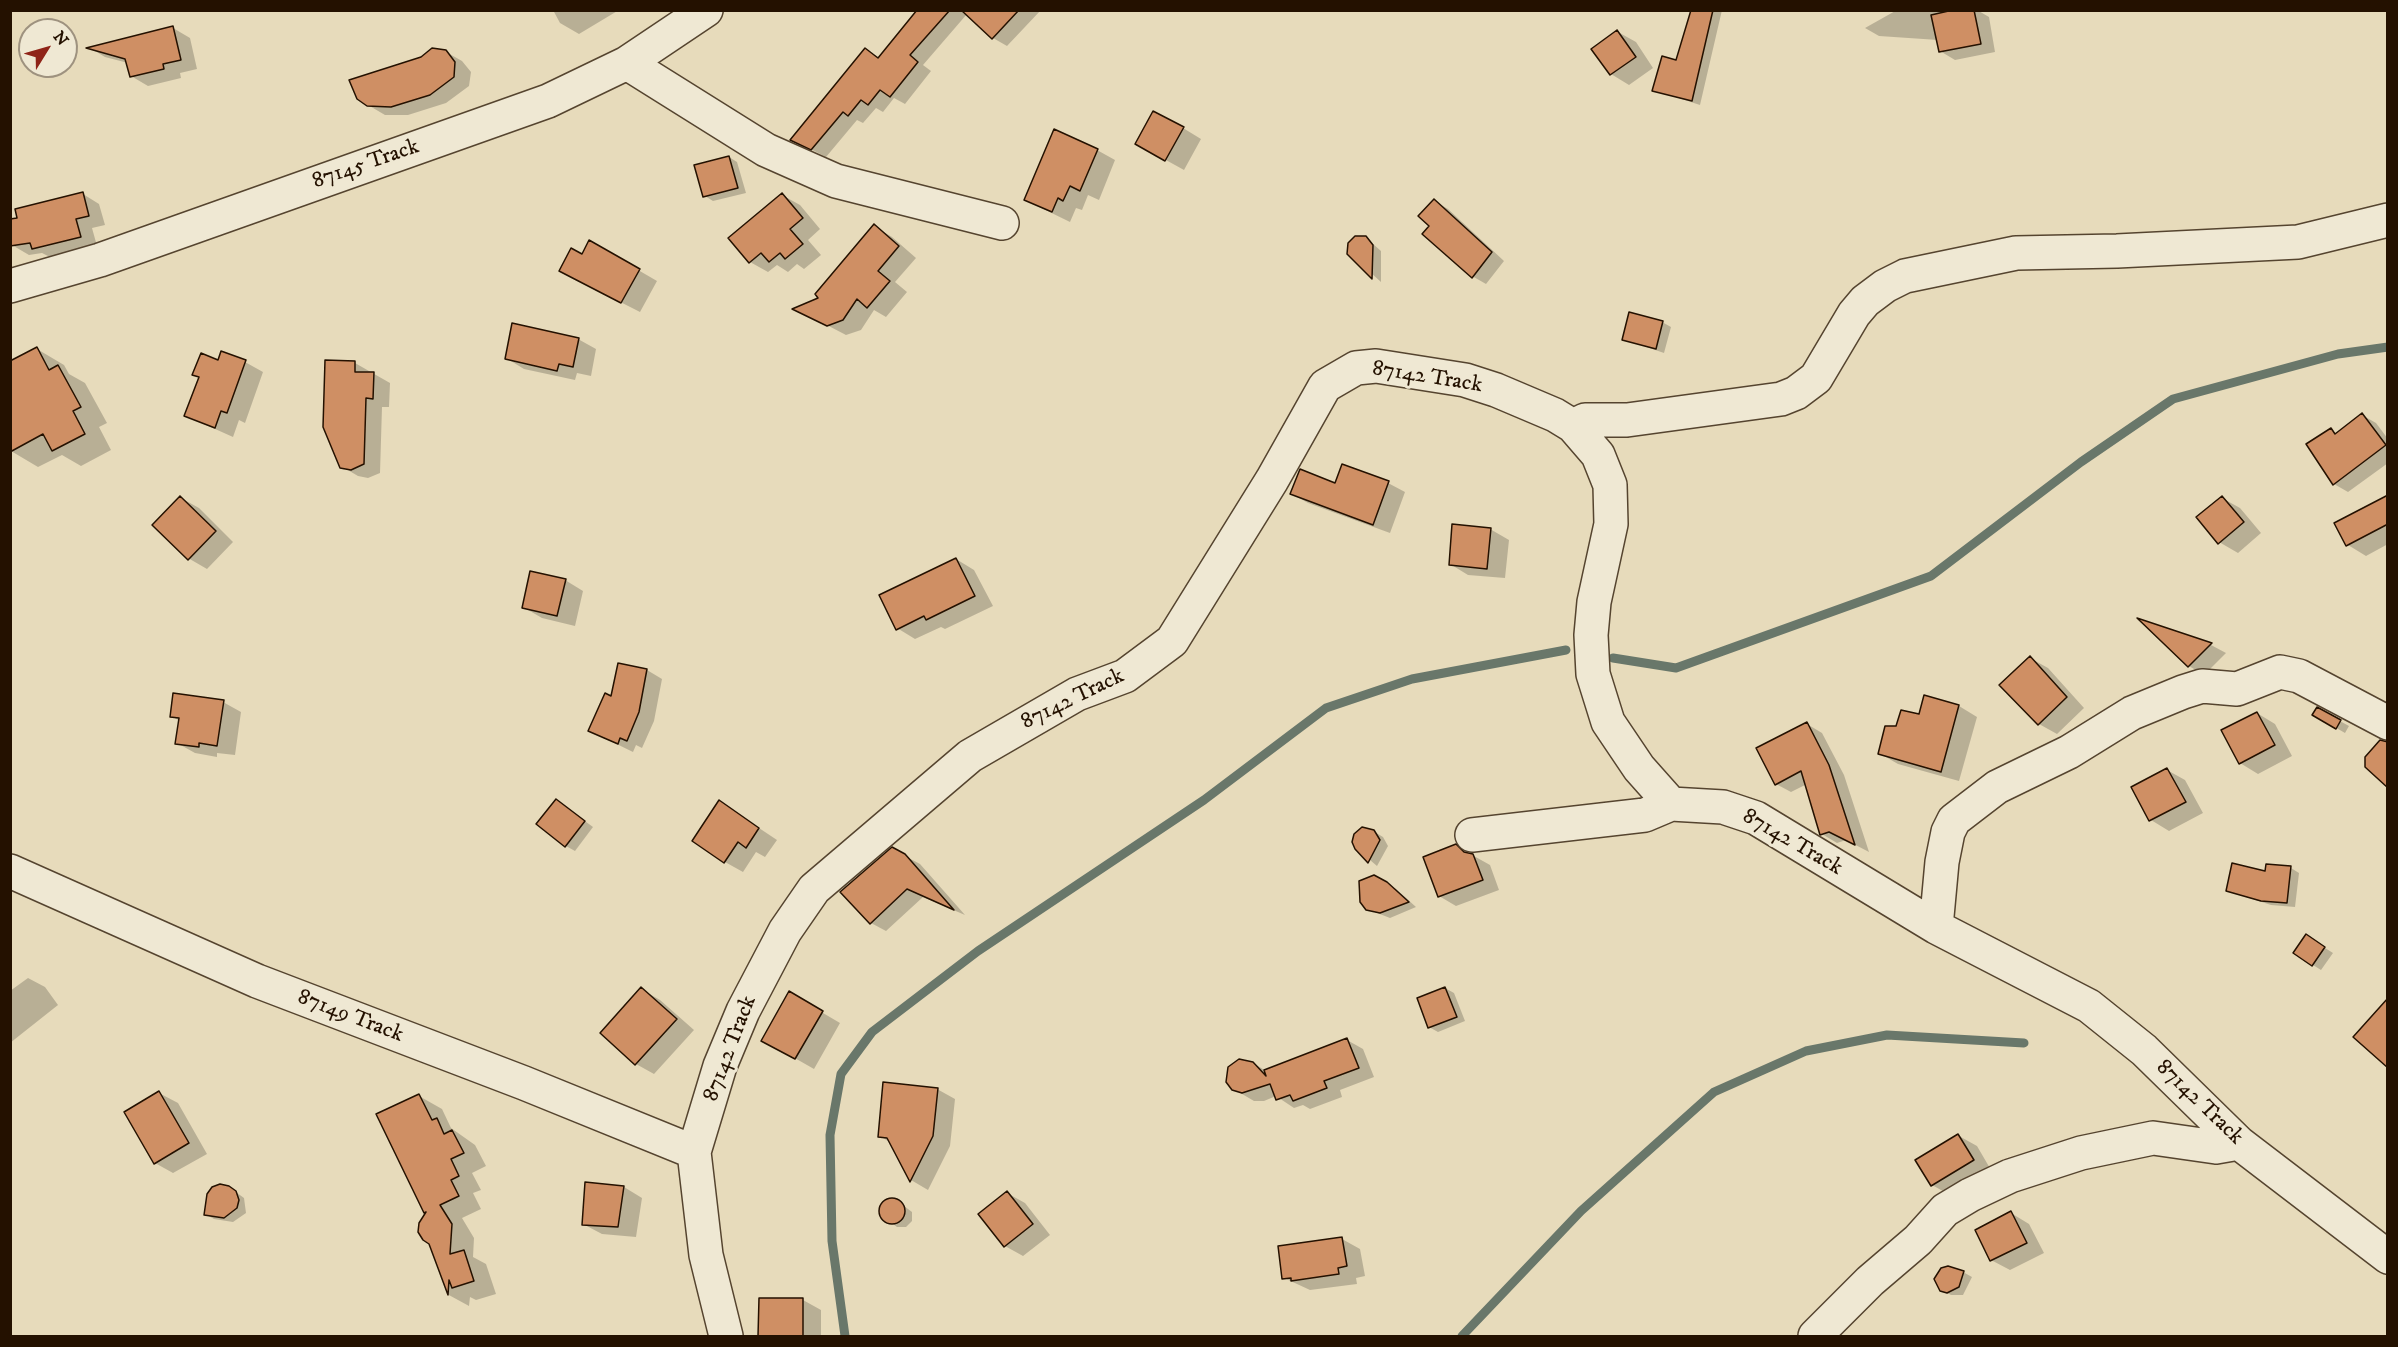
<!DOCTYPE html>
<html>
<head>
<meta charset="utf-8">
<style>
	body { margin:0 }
	#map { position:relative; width:2398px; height:1347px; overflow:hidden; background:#e7dbbb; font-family:"IM FELL DW Pica",serif }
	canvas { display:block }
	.frame { position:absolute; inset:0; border:12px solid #241100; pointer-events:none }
	.north { position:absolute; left:18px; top:18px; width:60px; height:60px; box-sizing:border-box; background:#efe8d3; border:2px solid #9e927f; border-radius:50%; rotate:53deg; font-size:16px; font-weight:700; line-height:24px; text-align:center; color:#241100 }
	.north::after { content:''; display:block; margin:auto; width:21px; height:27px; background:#8f2418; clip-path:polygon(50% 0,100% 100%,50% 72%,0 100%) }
</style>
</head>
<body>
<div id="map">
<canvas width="2398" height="1347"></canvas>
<div class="frame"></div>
<div class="north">N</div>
</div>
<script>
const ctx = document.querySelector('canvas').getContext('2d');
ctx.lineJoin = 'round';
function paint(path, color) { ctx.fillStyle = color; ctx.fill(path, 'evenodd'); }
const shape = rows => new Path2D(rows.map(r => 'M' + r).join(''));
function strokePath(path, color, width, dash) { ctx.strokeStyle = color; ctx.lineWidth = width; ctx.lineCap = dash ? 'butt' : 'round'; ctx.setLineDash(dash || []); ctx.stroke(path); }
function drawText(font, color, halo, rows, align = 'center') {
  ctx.font = font + ' "IM FELL DW Pica",serif'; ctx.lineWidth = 6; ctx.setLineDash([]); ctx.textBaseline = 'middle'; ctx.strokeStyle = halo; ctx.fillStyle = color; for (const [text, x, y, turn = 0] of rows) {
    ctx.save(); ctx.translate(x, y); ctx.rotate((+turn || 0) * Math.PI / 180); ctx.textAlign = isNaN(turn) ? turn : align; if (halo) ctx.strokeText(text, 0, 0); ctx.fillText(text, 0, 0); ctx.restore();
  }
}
paint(shape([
	[553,10,619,10,579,34,560,23],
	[920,10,1041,10,1007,46,993,38,967,14,923,65,931,71,905,104,894,98,883,112,876,108,863,123,857,120,826,157,793,140,866,50,880,58],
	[1692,10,1722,10,1700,105,1654,90,1677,62],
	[1897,10,1945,10,1946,13,1977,10,1989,17,1995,52,1955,60,1940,51,1938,40,1879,36,1865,28],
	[173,28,190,38,197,69,180,73,181,78,148,86,131,76,128,63,105,57,90,48],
	[1618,32,1636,42,1653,68,1629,85,1611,74],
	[446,52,462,61,471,72,469,86,446,103,408,115,385,115,368,105],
	[1183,128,1201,139,1184,170,1155,154],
	[1097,150,1115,160,1099,200,1088,195,1082,210,1076,208,1070,222,1025,200],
	[729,157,737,162,746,193,713,201,705,196],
	[83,194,99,204,105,225,92,228,97,246,50,257,42,253,29,255,12,245],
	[782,195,800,205,820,229,808,240,821,255,804,269,797,264,788,272,777,265,768,272,750,262],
	[1434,201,1448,209,1504,261,1486,284,1472,276,1431,225],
	[874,226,892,237,916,258,895,282,907,292,886,317,874,310,861,330,846,335,796,309,821,299],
	[1365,237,1381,251,1381,282,1349,253],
	[590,242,657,281,640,312,579,281,582,256],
	[1662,322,1671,327,1664,353,1623,339],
	[578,339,596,349,591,376,577,373,575,380,524,369,506,358],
	[37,349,64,365,69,374,85,383,107,423,99,427,111,450,81,466,62,455,38,467,11,451],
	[219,361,245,362,263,372,245,423,239,420,233,437,186,416],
	[355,363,390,383,389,407,382,407,380,473,368,478,358,476,341,466],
	[2362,415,2376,423,2388,439,2388,463,2348,492,2334,484,2331,430,2337,434],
	[1388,483,1405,492,1390,533,1308,503,1292,494,1336,485],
	[2388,496,2388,544,2366,556,2348,545,2336,524],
	[181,498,199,508,233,542,207,569,188,558],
	[2222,498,2240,508,2261,533,2238,553,2219,542],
	[1490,529,1509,540,1505,578,1468,575,1450,564],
	[956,559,974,570,993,606,945,629,941,627,915,639,897,628],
	[565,580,583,591,575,626,542,618,523,607],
	[2142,622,2211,645,2226,653,2204,675,2189,666],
	[2030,658,2048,668,2084,708,2057,734,2039,724],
	[647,670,662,679,654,721,642,748,636,745,633,752,590,731,612,698],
	[1925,697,1959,706,1977,717,1959,781,1898,764,1879,753,1897,728,1920,716],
	[223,702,241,712,235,755,217,753,217,757,195,753,177,743,180,721,171,716],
	[2318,709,2349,726,2345,733,2314,715],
	[2257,713,2275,724,2292,756,2258,774,2240,763],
	[1807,724,1822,733,1844,775,1869,852,1846,840,1837,843,1822,834,1807,784,1791,792,1776,784],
	[2167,770,2185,780,2203,813,2169,831,2151,820],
	[556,800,593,827,575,851,566,846],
	[720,802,777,840,765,857,756,852,743,872,725,862],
	[1373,831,1383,837,1388,846,1377,866,1356,848],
	[1456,846,1490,865,1499,890,1456,906,1439,896],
	[892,849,920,864,965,915,923,897,886,931,871,923],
	[2291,868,2299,873,2295,907,2271,905,2228,891,2266,873],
	[1373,877,1396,889,1416,907,1390,918,1367,909],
	[2314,941,2333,953,2321,970,2313,965],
	[28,978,45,987,58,1005,10,1043,10,991],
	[1445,988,1454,993,1465,1021,1438,1032,1429,1027],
	[641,989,660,1000,694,1030,654,1074,636,1064],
	[789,993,840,1023,814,1069,763,1040],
	[1347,1040,1363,1049,1374,1077,1340,1090,1342,1097,1310,1109,1303,1105,1294,1108,1276,1096,1264,1101,1254,1101,1237,1091,1253,1063,1266,1071],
	[937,1089,955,1099,950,1146,928,1190,911,1180,891,1143,880,1136],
	[159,1093,178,1103,207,1154,173,1173,155,1163],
	[419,1096,442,1109,451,1128,475,1145,486,1166,472,1173,481,1190,473,1193,481,1209,462,1218,474,1238,473,1257,486,1264,496,1294,476,1300,470,1297,469,1306,447,1294,430,1243,425,1211],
	[1959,1136,1977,1146,1991,1170,1950,1195,1932,1185],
	[229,1187,244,1198,246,1213,233,1222,214,1219,205,1214],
	[624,1187,642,1198,636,1237,602,1234,583,1224],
	[1007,1193,1025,1203,1050,1235,1023,1256,1005,1246],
	[887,1200,896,1200,912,1212,912,1221,906,1227,897,1227,881,1215,881,1206],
	[2011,1213,2029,1224,2044,1253,2010,1270,1991,1260],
	[1342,1239,1360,1249,1365,1276,1356,1278,1357,1284,1310,1290,1284,1278],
	[1963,1272,1972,1277,1963,1295,1951,1295,1941,1290],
	[760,1299,803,1300,821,1310,821,1336,760,1336]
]), '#0003');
strokePath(shape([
	[1613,658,1676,668,1931,576,2081,462,2173,399,2338,354,2388,347],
	[845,1336,832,1241,830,1135,841,1074,872,1032,978,951,1204,800,1326,708,1412,679,1566,650],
	[1462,1336,1581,1211,1714,1092,1806,1051,1887,1035,2024,1043]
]), '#69776a', 9);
const building = shape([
	[917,10,950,10,910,55,918,62,890,97,880,90,868,105,861,100,848,116,843,112,811,150,790,140,865,48,878,58,917,10],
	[961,10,1019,10,992,39,961,10],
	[1691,10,1713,10,1692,101,1652,91,1662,56,1676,60,1691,10],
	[1953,10,1974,10,1981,44,1939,52,1931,15,1953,10],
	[173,26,181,60,163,64,164,69,130,77,125,59,86,48,173,26],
	[1617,30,1636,57,1610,75,1591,49,1617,30],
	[432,48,446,50,455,62,454,77,430,95,391,107,367,106,357,99,349,80,421,57,432,48],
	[1153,111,1184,127,1165,161,1135,144,1153,111],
	[1054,129,1098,149,1080,191,1070,186,1063,201,1058,198,1052,212,1024,200,1054,129],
	[729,156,738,188,703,197,694,165,729,156],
	[83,192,89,216,76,219,81,237,32,249,30,243,10,246,10,219,17,218,15,209,83,192],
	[782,193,803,218,790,229,803,244,785,259,780,253,769,262,761,253,749,263,728,238,782,193],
	[1434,199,1492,252,1472,278,1422,234,1429,226,1418,216,1434,199],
	[874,224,899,246,878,271,890,281,867,308,857,299,843,320,827,326,792,309,818,298,815,294,874,224],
	[1355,236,1366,236,1373,245,1372,279,1347,254,1348,243,1355,236],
	[589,240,640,269,621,303,559,271,571,248,582,254,589,240],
	[1629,312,1663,321,1656,349,1622,340,1629,312],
	[512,323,579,338,573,367,559,364,557,371,505,359,512,323],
	[37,347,49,370,58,365,81,407,73,411,85,434,52,451,43,434,10,452,10,361,37,347],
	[221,351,246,360,227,413,221,411,215,428,184,416,199,377,192,375,201,353,218,360,221,351],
	[325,360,355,361,355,372,374,372,373,399,366,398,364,464,351,470,340,468,323,427,325,360],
	[2362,413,2386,445,2333,485,2306,444,2331,428,2335,434,2362,413],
	[1342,464,1389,481,1373,525,1290,494,1300,469,1335,483,1342,464],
	[2388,495,2388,524,2346,546,2334,523,2388,495],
	[180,496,216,531,188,560,152,525,180,496],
	[2222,496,2244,522,2218,544,2196,517,2222,496],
	[1452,524,1491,528,1487,569,1449,565,1452,524],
	[956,558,975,596,926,620,924,616,896,630,879,595,956,558],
	[530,571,566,579,557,616,522,608,530,571],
	[2137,618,2212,643,2188,667,2137,618],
	[2030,656,2067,697,2038,725,1999,685,2030,656],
	[618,663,647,669,639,712,627,741,620,738,618,744,588,731,605,693,611,696,618,663],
	[173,693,224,700,217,746,199,743,199,747,175,744,179,718,170,717,173,693],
	[1924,695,1959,705,1941,772,1878,754,1885,726,1896,726,1901,710,1919,714,1924,695],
	[2317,707,2341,720,2336,729,2312,715,2317,707],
	[2257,712,2275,745,2239,764,2221,730,2257,712],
	[1807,722,1829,765,1855,845,1829,832,1820,835,1801,771,1775,785,1756,748,1807,722],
	[2380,740,2388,742,2388,788,2365,767,2365,757,2380,740],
	[2167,768,2186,802,2149,821,2131,787,2167,768],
	[556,799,585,821,565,847,536,824,556,799],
	[719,800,759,828,746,848,738,842,724,863,692,841,719,800],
	[1362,827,1374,830,1380,840,1368,863,1355,849,1352,842,1354,834,1362,827],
	[1456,844,1464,852,1473,854,1483,880,1438,897,1423,857,1456,844],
	[892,847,905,854,954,910,907,889,870,924,840,892,892,847],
	[2232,863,2265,871,2266,864,2291,866,2287,903,2261,901,2226,891,2232,863],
	[1374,875,1387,882,1409,902,1380,913,1366,910,1360,902,1359,881,1374,875],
	[2306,934,2325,947,2312,966,2293,953,2306,934],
	[641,987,677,1019,635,1065,600,1033,641,987],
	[1445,987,1457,1017,1428,1028,1417,998,1445,987],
	[789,991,823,1011,795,1059,761,1041,789,991],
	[2388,998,2388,1068,2353,1037,2388,998],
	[1347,1038,1359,1068,1324,1081,1327,1088,1293,1101,1290,1095,1276,1100,1270,1084,1242,1093,1232,1090,1226,1082,1228,1067,1239,1059,1253,1062,1266,1076,1264,1070,1347,1038],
	[883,1082,938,1088,933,1136,910,1182,887,1138,878,1137,883,1082],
	[159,1091,189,1143,154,1164,124,1112,159,1091],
	[419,1094,432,1120,437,1118,444,1134,452,1130,464,1153,451,1159,459,1176,451,1180,459,1196,440,1205,452,1224,450,1254,464,1250,474,1281,452,1288,449,1280,448,1295,429,1244,423,1240,418,1232,419,1223,426,1212,424,1213,376,1114,419,1094],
	[1958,1134,1974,1160,1931,1186,1915,1160,1958,1134],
	[585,1182,624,1186,618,1227,582,1225,585,1182],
	[220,1184,229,1186,236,1191,239,1200,237,1208,224,1218,204,1215,207,1194,212,1187,220,1184],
	[1007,1191,1033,1224,1004,1247,978,1214,1007,1191],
	'879 1211a13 13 0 1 1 26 0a13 13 0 1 1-26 0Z',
	[2011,1211,2027,1243,1990,1261,1975,1230,2011,1211],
	[1342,1237,1347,1266,1338,1268,1339,1274,1291,1281,1291,1278,1282,1279,1278,1246,1342,1237],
	[1948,1266,1964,1271,1959,1287,1947,1293,1940,1291,1934,1279,1941,1268,1948,1266],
	[759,1298,803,1298,803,1336,758,1336,759,1298]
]);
paint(building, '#cf8f64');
strokePath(building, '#241100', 1.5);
const minor = shape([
	[627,63,766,150,836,181,1002,223],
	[10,286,100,260,548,101,627,63,706,10],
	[1573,426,1585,420,1627,420,1781,399,1796,393,1816,378,1854,314,1865,301,1885,286,1905,276,2016,253,2117,251,2298,242,2388,220],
	[1472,835,1645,815,1671,804],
	[10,871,257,981,524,1083,694,1152],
	[1936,927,1942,862,1948,832,1954,820,1997,787,2069,752,2132,713,2183,692,2202,686,2237,689,2280,672,2299,676,2388,723],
	[726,1336,706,1255,694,1152,720,1066,743,1011,785,931,814,889,970,756,1077,694,1125,676,1172,641,1272,480,1325,386,1356,368,1376,366,1465,380,1496,390,1555,415,1573,426,1598,455,1610,485,1611,524,1594,602,1591,635,1593,674,1608,722,1639,768,1671,804,1723,807,1756,818,1936,927,2089,1006,2144,1050,2239,1143,2388,1257],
	[1815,1336,1870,1281,1918,1240,1945,1210,1970,1195,2010,1176,2081,1153,2153,1138,2216,1147,2239,1143]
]);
strokePath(minor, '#55442f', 36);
strokePath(minor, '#efe8d3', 33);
drawText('22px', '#241100', '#efe8d3', [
	["87145 Track",366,165,-19],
	["87142 Track",1427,378,9],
	["87142 Track",1073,700,-26],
	["87142 Track",1792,843,30],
	["87149 Track",350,1017,21],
	["87142 Track",731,1049,-69],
	["87142 Track",2199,1103,44]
]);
</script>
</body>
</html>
